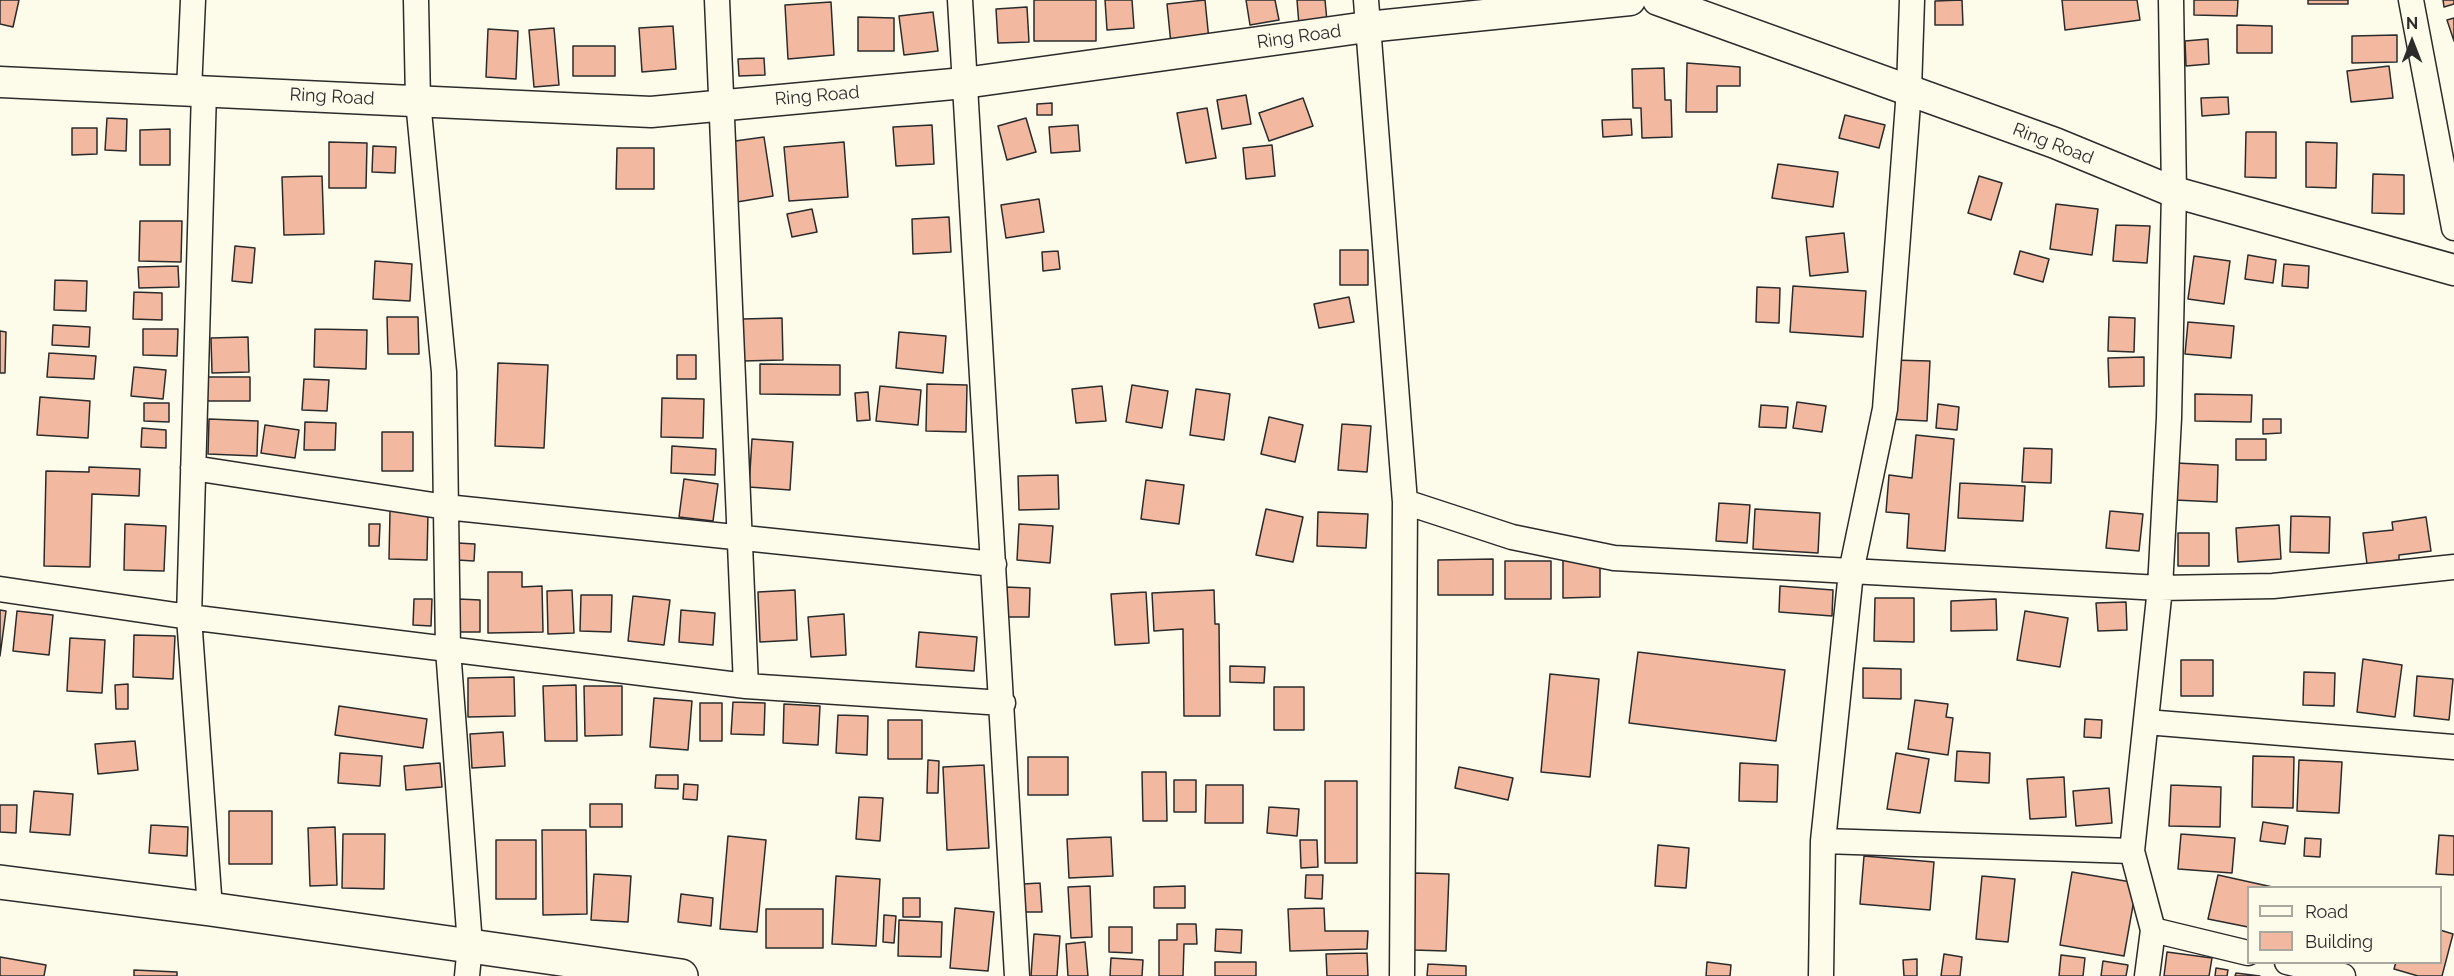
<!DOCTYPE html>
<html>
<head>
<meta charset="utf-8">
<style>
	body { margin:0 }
	#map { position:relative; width:2454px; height:976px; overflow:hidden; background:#fdfbea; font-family:Raleway,sans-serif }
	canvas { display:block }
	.legend { position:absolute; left:2247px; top:886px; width:195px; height:78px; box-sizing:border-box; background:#fdfbea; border:2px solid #a9a89e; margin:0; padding:8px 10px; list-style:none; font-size:18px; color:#2b2b2b }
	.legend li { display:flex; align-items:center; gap:12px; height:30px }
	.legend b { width:30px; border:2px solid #a9a89e }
	.north { position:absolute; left:2382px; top:12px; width:60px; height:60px; -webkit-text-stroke:4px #fdfbea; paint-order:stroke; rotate:0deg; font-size:16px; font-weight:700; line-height:24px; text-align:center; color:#2b2b2b }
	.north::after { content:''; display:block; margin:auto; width:21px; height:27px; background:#2b2b2b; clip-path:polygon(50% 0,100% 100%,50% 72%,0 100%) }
</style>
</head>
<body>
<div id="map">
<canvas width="2454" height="976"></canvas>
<ul class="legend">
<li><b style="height:8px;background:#fdfbea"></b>Road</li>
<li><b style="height:16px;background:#f2b8a0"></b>Building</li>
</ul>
<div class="north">N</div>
</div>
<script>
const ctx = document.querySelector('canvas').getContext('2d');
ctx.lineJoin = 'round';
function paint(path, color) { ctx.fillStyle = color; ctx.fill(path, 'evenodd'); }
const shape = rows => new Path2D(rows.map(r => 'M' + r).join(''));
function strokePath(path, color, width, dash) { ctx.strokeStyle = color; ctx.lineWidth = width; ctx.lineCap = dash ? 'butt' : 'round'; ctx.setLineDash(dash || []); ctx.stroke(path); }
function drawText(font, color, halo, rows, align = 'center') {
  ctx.font = font + ' Raleway,sans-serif'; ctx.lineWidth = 4.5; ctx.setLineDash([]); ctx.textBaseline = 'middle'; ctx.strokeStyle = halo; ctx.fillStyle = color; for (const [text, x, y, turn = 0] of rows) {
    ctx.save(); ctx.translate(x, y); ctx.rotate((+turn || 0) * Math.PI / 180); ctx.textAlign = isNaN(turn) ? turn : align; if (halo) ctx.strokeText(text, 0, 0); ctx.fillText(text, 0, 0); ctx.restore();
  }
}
const building = shape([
	[0,0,19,0,13,27,0,24,0,0],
	[1034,0,1096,0,1096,41,1034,41,1034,0],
	[1105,0,1132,0,1134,28,1107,30,1105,0],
	[1205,0,1209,40,1171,44,1167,4,1205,0],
	[1246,0,1275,0,1279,20,1250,25,1246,0],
	[1297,0,1325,0,1327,21,1299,25,1297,0],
	[1962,0,1963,25,1935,25,1935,1,1962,0],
	[2062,0,2137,0,2140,20,2065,30,2062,0],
	[2194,0,2238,0,2237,16,2194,15,2194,0],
	[2308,0,2348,0,2348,4,2308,4,2308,0],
	[2443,0,2454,0,2454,4,2444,7,2443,0],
	[831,2,834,55,788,59,785,5,831,2],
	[1027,7,1029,42,998,43,996,9,1027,7],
	[933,12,938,51,904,55,899,16,933,12],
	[858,17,894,18,894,51,858,51,858,17],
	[2454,18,2454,41,2447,20,2454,18],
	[2237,25,2272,26,2272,53,2237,53,2237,25],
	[673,26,676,69,642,72,639,28,673,26],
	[554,28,559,85,534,87,529,30,554,28],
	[488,29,518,31,516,79,486,77,488,29],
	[2397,35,2397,62,2352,63,2352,36,2397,35],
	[2208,39,2209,64,2186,66,2185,41,2208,39],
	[573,46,615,46,615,76,573,76,573,46],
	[764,58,765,75,739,76,738,59,764,58],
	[1687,63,1740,67,1740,86,1717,86,1717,112,1686,112,1687,63],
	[2389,66,2393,98,2351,102,2347,71,2389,66],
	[1664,68,1665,100,1671,100,1672,137,1642,138,1641,108,1633,108,1632,69,1664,68],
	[1246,95,1251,124,1222,129,1217,100,1246,95],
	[2228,97,2229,114,2202,116,2201,98,2228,97],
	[1303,98,1313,126,1269,141,1259,113,1303,98],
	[1052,103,1052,115,1037,115,1037,104,1052,103],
	[1207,108,1216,158,1186,163,1177,113,1207,108],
	[1845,115,1885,125,1879,148,1839,138,1845,115],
	[107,118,127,119,126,151,105,150,107,118],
	[1026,118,1036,152,1007,160,998,126,1026,118],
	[1631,119,1632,135,1603,137,1602,120,1631,119],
	[932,125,934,164,896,166,893,127,932,125],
	[1078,125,1080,151,1051,153,1049,127,1078,125],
	[72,128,97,128,97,154,72,155,72,128],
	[170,129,170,165,140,165,140,130,170,129],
	[2246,132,2276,132,2276,178,2245,177,2246,132],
	[764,137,773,196,737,202,728,142,764,137],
	[329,142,367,143,366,188,329,188,329,142],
	[844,142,848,197,789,201,784,147,844,142],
	[2306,142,2337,143,2336,188,2306,187,2306,142],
	[1272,145,1275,176,1246,179,1243,148,1272,145],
	[373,146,396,147,395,173,372,172,373,146],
	[617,148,654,148,654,189,616,189,617,148],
	[1778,164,1838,172,1833,207,1772,198,1778,164],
	[2373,174,2404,175,2404,214,2372,213,2373,174],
	[322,176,324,234,284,235,282,177,322,176],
	[1979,176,2002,183,1991,220,1968,213,1979,176],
	[1039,199,1044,232,1006,238,1001,205,1039,199],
	[2056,204,2098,209,2092,255,2050,249,2056,204],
	[812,209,817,232,792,237,787,214,812,209],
	[949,217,951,252,913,254,912,219,949,217],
	[140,221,182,221,181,262,139,261,140,221],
	[2116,225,2150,226,2147,263,2113,261,2116,225],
	[1844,233,1848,272,1810,276,1806,237,1844,233],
	[235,246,255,248,252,283,232,281,235,246],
	[1340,250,1368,250,1368,285,1340,285,1340,250],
	[1058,251,1060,269,1043,271,1042,252,1058,251],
	[2020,251,2049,259,2043,282,2014,274,2020,251],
	[2248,255,2276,260,2273,283,2245,279,2248,255],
	[2194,256,2230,261,2224,304,2188,299,2194,256],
	[375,261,412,264,410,301,373,299,375,261],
	[2284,264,2309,266,2308,288,2282,286,2284,264],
	[178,266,179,287,139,288,138,267,178,266],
	[55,280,87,281,86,311,54,310,55,280],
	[1793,286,1866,291,1863,337,1790,332,1793,286],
	[1757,287,1780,288,1779,323,1756,322,1757,287],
	[134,292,162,293,162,320,133,319,134,292],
	[1349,297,1354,322,1319,328,1314,304,1349,297],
	[387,317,418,317,419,354,388,354,387,317],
	[2109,317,2135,318,2134,352,2108,351,2109,317],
	[782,318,783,360,743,361,742,319,782,318],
	[2188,322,2234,326,2231,358,2185,354,2188,322],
	[53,325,90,327,89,347,52,345,53,325],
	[143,329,178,329,177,356,143,355,143,329],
	[315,329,367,330,366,369,314,367,315,329],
	[0,331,6,332,5,373,0,373,0,331],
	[899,332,946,336,943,373,896,368,899,332],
	[248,337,249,372,212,373,211,338,248,337],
	[49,353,96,356,94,379,47,377,49,353],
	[677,355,696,355,696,379,677,379,677,355],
	[2144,357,2144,386,2109,387,2108,358,2144,357],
	[1891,360,1930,361,1927,421,1888,419,1891,360],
	[498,363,548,365,544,448,495,446,498,363],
	[760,364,840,365,840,395,760,394,760,364],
	[134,367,166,370,163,399,131,396,134,367],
	[207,377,250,377,250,401,207,401,207,377],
	[304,379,329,380,327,411,302,410,304,379],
	[927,384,967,385,966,432,926,431,927,384],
	[1132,385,1168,391,1162,428,1126,422,1132,385],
	[880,386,921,390,918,425,876,421,880,386],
	[1102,386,1106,421,1076,423,1072,389,1102,386],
	[1196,389,1230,394,1224,440,1190,435,1196,389],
	[868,392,870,420,857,421,855,393,868,392],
	[2195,394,2252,395,2251,422,2195,421,2195,394],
	[40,397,90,401,88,438,37,435,40,397],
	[662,398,704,399,703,438,661,437,662,398],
	[1797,402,1826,406,1822,432,1793,428,1797,402],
	[144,403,169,403,169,422,144,421,144,403],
	[1938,404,1959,407,1957,430,1936,428,1938,404],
	[1761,405,1788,407,1786,428,1759,427,1761,405],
	[1269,417,1303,425,1295,462,1261,454,1269,417],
	[209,419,258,421,257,456,208,454,209,419],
	[2263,419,2281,419,2281,433,2263,434,2263,419],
	[305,422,336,423,335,450,304,450,305,422],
	[1342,424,1371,426,1367,472,1338,470,1342,424],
	[265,425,299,430,295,458,261,453,265,425],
	[142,428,166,430,166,448,141,447,142,428],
	[382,432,413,432,413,471,382,471,382,432],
	[1916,435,1954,439,1945,551,1907,548,1909,514,1886,512,1889,475,1912,478,1916,435],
	[752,439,793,442,790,490,749,487,752,439],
	[2236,439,2266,439,2266,460,2236,460,2236,439],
	[672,446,716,449,715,475,671,473,672,446],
	[2024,448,2052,449,2051,483,2022,482,2024,448],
	[2176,463,2218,465,2217,502,2175,500,2176,463],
	[89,467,140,469,139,496,92,494,90,567,44,566,46,471,89,472,89,467],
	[1058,475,1059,509,1019,510,1018,476,1058,475],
	[684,479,718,484,713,521,679,517,684,479],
	[1146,480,1184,485,1179,524,1141,519,1146,480],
	[1960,483,2025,486,2023,521,1958,518,1960,483],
	[1719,503,1750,505,1747,543,1716,541,1719,503],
	[1266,509,1303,517,1293,562,1256,555,1266,509],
	[1755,509,1820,513,1818,553,1753,549,1755,509],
	[390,511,428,513,427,560,389,559,390,511],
	[2110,511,2143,514,2139,551,2106,548,2110,511],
	[1318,512,1368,514,1366,548,1317,546,1318,512],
	[2291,516,2330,517,2329,553,2290,552,2291,516],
	[2426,517,2431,551,2399,555,2399,560,2367,564,2363,533,2393,530,2392,522,2426,517],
	[125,524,166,526,164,571,124,570,125,524],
	[369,524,380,524,379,546,369,546,369,524],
	[1019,524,1053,526,1050,563,1017,560,1019,524],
	[2279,525,2281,559,2238,562,2236,528,2279,525],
	[2178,533,2209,533,2209,566,2178,566,2178,533],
	[458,543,475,544,474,561,457,560,458,543],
	[1493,559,1493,595,1438,595,1438,560,1493,559],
	[1563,560,1600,560,1600,597,1563,598,1563,560],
	[1505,561,1551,561,1551,599,1505,599,1505,561],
	[488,572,522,572,522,587,542,586,543,632,488,633,488,572],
	[1780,586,1833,590,1832,616,1779,612,1780,586],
	[1005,587,1030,588,1029,617,1005,617,1005,587],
	[572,590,574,633,548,634,547,591,572,590],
	[795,590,797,640,760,642,758,592,795,590],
	[1214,590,1215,624,1219,624,1220,716,1184,716,1183,629,1154,631,1152,593,1214,590],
	[1146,592,1149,643,1115,645,1111,594,1146,592],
	[581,595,612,595,611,632,580,631,581,595],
	[633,596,670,600,664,645,628,641,633,596],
	[1875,598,1914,598,1914,642,1874,641,1875,598],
	[414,599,432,599,431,626,413,625,414,599],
	[459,599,480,600,480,632,458,632,459,599],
	[1996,599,1997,630,1951,631,1951,601,1996,599],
	[2126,602,2127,630,2098,631,2096,603,2126,602],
	[0,610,6,611,0,656,0,610],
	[681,610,715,613,713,645,679,642,681,610],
	[17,611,53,615,49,655,13,651,17,611],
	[2025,611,2068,618,2060,667,2017,660,2025,611],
	[844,614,846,655,811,657,808,617,844,614],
	[919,632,977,637,974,671,916,667,919,632],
	[134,635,175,636,173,679,133,677,134,635],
	[70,638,105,640,102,693,67,691,70,638],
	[1638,652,1785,670,1776,741,1629,723,1638,652],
	[2363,659,2402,665,2395,717,2357,712,2363,659],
	[2181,660,2213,660,2213,696,2181,696,2181,660],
	[1230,666,1265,667,1264,683,1230,682,1230,666],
	[1863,668,1901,669,1901,699,1863,698,1863,668],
	[2304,672,2335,673,2334,706,2303,705,2304,672],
	[1550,674,1599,679,1590,777,1541,772,1550,674],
	[2417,676,2453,679,2449,720,2414,716,2417,676],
	[514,677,515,716,468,717,468,678,514,677],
	[128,684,128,709,116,709,115,685,128,684],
	[576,685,577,741,545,741,543,686,576,685],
	[584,686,622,686,622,735,585,736,584,686],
	[1274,687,1304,687,1304,730,1274,730,1274,687],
	[654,698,692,701,688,750,650,747,654,698],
	[1915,700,1948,704,1946,717,1953,718,1948,755,1908,749,1915,700],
	[733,702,765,703,764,735,731,734,733,702],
	[700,703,722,703,722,741,700,741,700,703],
	[784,704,820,706,818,745,783,743,784,704],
	[339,706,427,719,423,748,335,735,339,706],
	[838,715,868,716,867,755,836,753,838,715],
	[2085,719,2102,720,2101,738,2084,737,2085,719],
	[888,720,922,720,922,759,888,759,888,720],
	[503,732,505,766,472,768,470,734,503,732],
	[135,741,138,770,98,774,95,744,135,741],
	[1957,751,1990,753,1989,783,1955,781,1957,751],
	[340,753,382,756,380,786,338,783,340,753],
	[1896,753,1929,759,1920,813,1887,809,1896,753],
	[2253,756,2294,757,2293,808,2252,807,2253,756],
	[1028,757,1068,757,1068,795,1028,795,1028,757],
	[928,760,939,761,938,793,927,793,928,760],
	[2299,760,2342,762,2339,813,2297,811,2299,760],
	[440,763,442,787,406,790,404,766,440,763],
	[1740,763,1778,765,1777,802,1739,801,1740,763],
	[984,765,989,848,947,850,943,767,984,765],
	[1459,767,1513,778,1508,800,1455,788,1459,767],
	[1142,772,1166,772,1167,821,1143,821,1142,772],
	[656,775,678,775,678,789,655,788,656,775],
	[2064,777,2066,817,2030,819,2027,779,2064,777],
	[1174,780,1196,780,1196,812,1174,812,1174,780],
	[1325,781,1357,781,1357,863,1325,863,1325,781],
	[684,784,698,785,697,800,683,799,684,784],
	[1206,785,1243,785,1243,823,1205,823,1206,785],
	[2171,785,2221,787,2220,827,2169,826,2171,785],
	[2109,788,2112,823,2076,826,2073,791,2109,788],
	[34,791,73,794,70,835,30,832,34,791],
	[859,797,883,798,880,841,856,839,859,797],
	[590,804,622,804,622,827,590,827,590,804],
	[0,805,17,805,16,833,0,832,0,805],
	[1269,807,1299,809,1297,836,1267,833,1269,807],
	[229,811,272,811,272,864,229,864,229,811],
	[2263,822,2288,826,2285,844,2260,841,2263,822],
	[151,825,188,827,187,856,149,853,151,825],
	[335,827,337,885,310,886,308,828,335,827],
	[542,830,586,830,587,914,543,915,542,830],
	[343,834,385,834,384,889,342,888,343,834],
	[2181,834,2235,838,2232,873,2178,869,2181,834],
	[2439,835,2454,836,2454,875,2436,874,2439,835],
	[728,836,766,840,757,932,720,929,728,836],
	[1111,837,1113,876,1069,878,1067,839,1111,837],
	[2305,838,2321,839,2320,857,2304,856,2305,838],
	[496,840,536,840,536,899,496,899,496,840],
	[1300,840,1317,840,1318,867,1301,868,1300,840],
	[1658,845,1689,848,1686,888,1655,886,1658,845],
	[1864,856,1934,862,1930,910,1860,904,1864,856],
	[2072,872,2137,883,2124,956,2060,945,2072,872],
	[1415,873,1449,874,1446,951,1413,950,1415,873],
	[594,874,631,876,628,922,591,920,594,874],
	[1306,875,1323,875,1322,899,1305,898,1306,875],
	[2218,875,2277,888,2248,888,2248,927,2208,919,2218,875],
	[836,876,880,879,876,946,832,944,836,876],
	[1982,876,2015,879,2008,942,1976,939,1982,876],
	[1040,883,1042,912,1025,912,1023,884,1040,883],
	[1090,886,1092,937,1071,938,1068,887,1090,886],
	[1185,886,1185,908,1154,908,1154,887,1185,886],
	[681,894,713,898,711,926,678,922,681,894],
	[903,898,920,898,920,917,903,917,903,898],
	[955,908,994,912,988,971,950,968,955,908],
	[1324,908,1325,931,1368,931,1367,949,1290,951,1288,909,1324,908],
	[766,909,823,909,823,948,766,948,766,909],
	[884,915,896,916,894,943,883,942,884,915],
	[899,920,942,922,941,957,898,956,899,920],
	[1177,924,1196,924,1197,944,1184,944,1183,976,1159,976,1159,940,1177,940,1177,924],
	[1109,927,1132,927,1132,953,1109,952,1109,927],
	[1216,929,1242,930,1241,953,1215,951,1216,929],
	[2440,930,2453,934,2442,976,2418,976,2394,969,2396,962,2440,962,2440,930],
	[1034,934,1060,936,1057,976,1031,976,1034,934],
	[1085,942,1088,976,1068,976,1066,944,1085,942],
	[2167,952,2212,958,2209,976,2164,976,2167,952],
	[1367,953,1368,976,1327,976,1326,954,1367,953],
	[1944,954,1962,957,1960,976,1941,976,1944,954],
	[2061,955,2085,958,2083,976,2059,976,2061,955],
	[0,957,46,965,44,976,0,976,0,957],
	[1111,958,1143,960,1142,976,1110,976,1111,958],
	[1917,959,1917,976,1904,976,1903,960,1917,959],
	[2103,961,2128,965,2126,976,2101,976,2103,961],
	[1215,962,1256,962,1256,976,1215,976,1215,962],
	[1707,962,1731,965,1730,976,1706,976,1707,962],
	[1428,964,1466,966,1466,976,1427,976,1428,964],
	[2216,968,2228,970,2227,976,2215,976,2216,968],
	[134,970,177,972,177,976,134,976,134,970],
	[2236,973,2260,976,2235,976,2236,973]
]);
paint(building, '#f2b8a0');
strokePath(building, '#2b2b2b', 1.5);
const minor = shape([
	[416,0,418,101,444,372,448,649,470,945,467,976],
	[717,0,746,686],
	[960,0,1017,976],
	[1366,0,1405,502,1402,976],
	[2411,0,2454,228],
	[189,91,193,0],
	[204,91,189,617,210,909],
	[193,468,446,507,994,564],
	[1405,502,1512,537,1614,558,2160,588,2273,586,2454,567],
	[0,589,189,617,746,686,1003,703],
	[2146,722,2454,747],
	[1823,841,2132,851],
	[2153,930,2248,953],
	[2287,962,2343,976],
	[1821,976,1823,841,1851,572,1885,409,1909,90,1912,0],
	[2147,976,2153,930,2132,851,2160,588,2169,418,2174,192,2171,0]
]);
const tertiary = shape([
	[1658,0,2055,143,2174,192,2454,270],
	[0,82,651,112,964,83,1367,27,1630,0]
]);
const trunk = shape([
	[0,882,210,909,681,976]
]);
strokePath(minor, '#2b2b2b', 27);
strokePath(tertiary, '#2b2b2b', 33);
strokePath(trunk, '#2b2b2b', 36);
strokePath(minor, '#fdfbea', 24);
strokePath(tertiary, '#fdfbea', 30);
strokePath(trunk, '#fdfbea', 33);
drawText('18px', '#2b2b2b', '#fdfbea', [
	["Ring Road",1299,37,-8],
	["Ring Road",817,96,-5],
	["Ring Road",332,97,3],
	["Ring Road",2053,144,21]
]);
</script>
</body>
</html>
